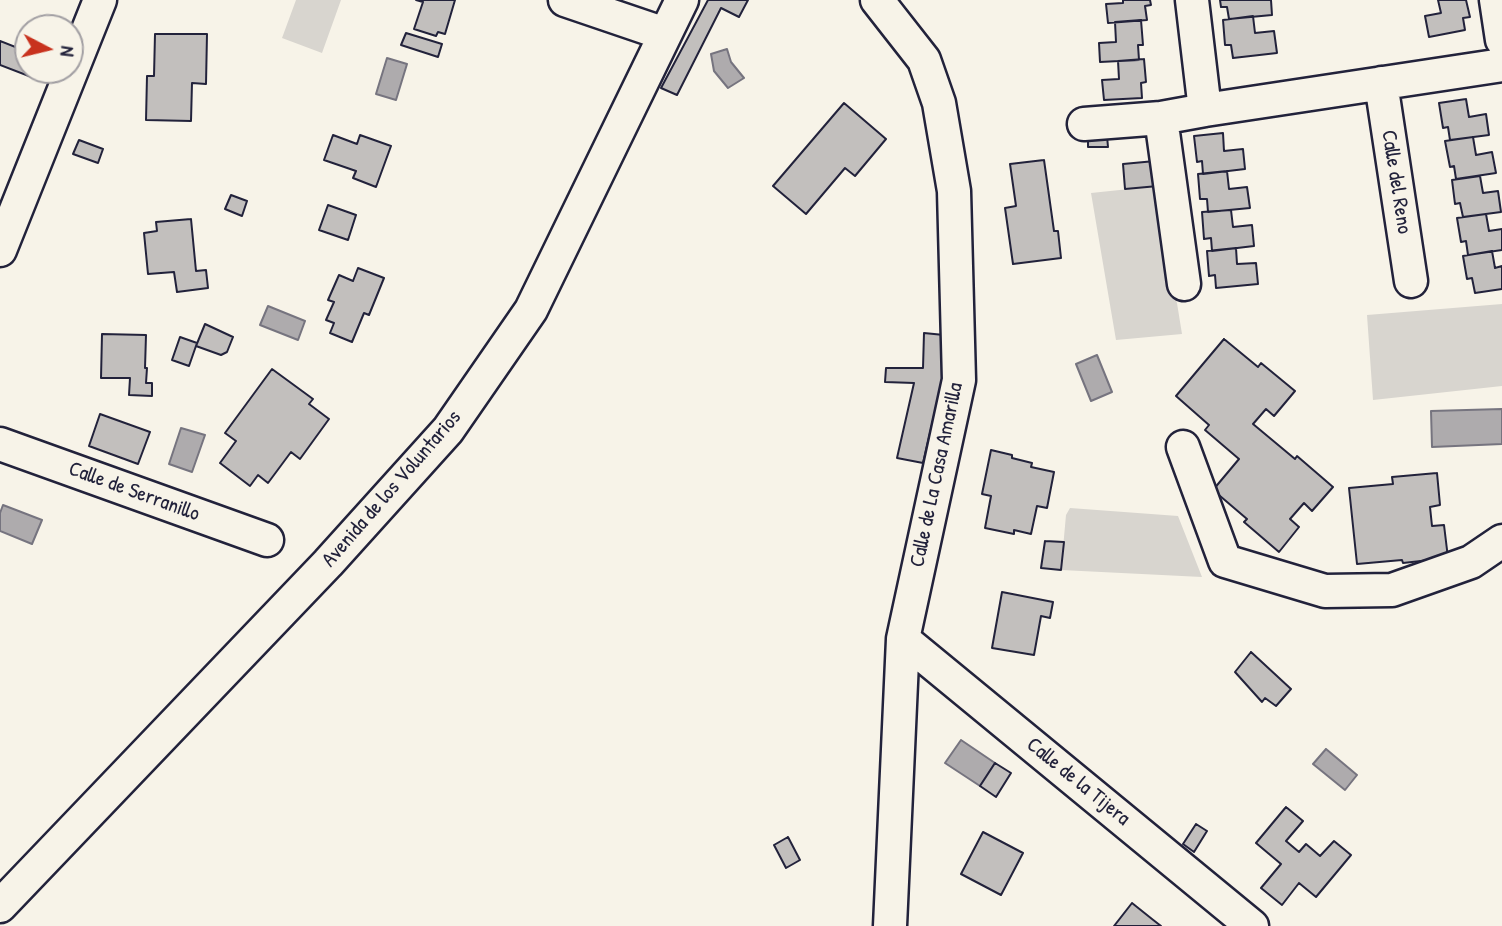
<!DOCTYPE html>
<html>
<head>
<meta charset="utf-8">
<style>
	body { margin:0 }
	#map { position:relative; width:1502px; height:926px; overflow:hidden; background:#f7f3e8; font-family:"Patrick Hand",sans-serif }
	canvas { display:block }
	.north { position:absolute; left:14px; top:14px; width:70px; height:70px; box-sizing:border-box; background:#f7f3e8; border:2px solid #a29fa3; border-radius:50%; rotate:97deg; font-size:19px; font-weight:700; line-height:28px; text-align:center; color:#22223b }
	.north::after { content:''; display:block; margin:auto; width:24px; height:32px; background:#c8321e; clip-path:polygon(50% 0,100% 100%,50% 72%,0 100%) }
</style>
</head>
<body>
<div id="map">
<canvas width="1502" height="926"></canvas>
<div class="north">N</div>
</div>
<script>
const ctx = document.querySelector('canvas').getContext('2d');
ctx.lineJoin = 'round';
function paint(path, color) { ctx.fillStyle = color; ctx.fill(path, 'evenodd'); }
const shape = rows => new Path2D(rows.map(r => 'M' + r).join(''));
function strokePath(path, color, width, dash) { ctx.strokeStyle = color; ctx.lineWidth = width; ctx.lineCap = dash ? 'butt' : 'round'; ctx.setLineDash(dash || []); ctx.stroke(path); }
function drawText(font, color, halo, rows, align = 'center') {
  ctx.font = font + ' "Patrick Hand",sans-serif'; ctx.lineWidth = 6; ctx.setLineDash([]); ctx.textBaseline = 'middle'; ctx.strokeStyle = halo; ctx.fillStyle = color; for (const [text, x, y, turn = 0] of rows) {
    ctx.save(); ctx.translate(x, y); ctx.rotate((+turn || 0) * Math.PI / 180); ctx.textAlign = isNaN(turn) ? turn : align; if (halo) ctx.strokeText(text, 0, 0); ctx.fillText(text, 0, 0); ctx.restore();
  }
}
paint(shape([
	[296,0,341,0,322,53,282,38],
	[1158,186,1182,334,1116,340,1091,193],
	[1502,304,1502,386,1373,400,1367,315],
	[1070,508,1178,516,1202,577,1061,570,1066,515]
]), '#d8d5cf');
const water = shape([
	[727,49,731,62,744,78,728,88,714,71,711,54,727,49],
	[387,58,407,64,396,100,376,94,387,58],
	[268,306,305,321,298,340,260,325,268,306],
	[1097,355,1112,392,1091,401,1076,364,1097,355],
	[1502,409,1502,444,1432,447,1431,411,1502,409],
	[181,428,205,435,192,472,169,464,181,428],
	[3,505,42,520,32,544,0,531,0,513,3,505],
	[961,740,995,763,980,786,945,763,961,740],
	[1326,749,1357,775,1345,790,1313,764,1326,749]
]);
paint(water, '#aeabad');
strokePath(water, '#76747f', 2);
const building = shape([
	[416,0,455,0,445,34,438,32,436,36,414,29,423,2,416,0],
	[708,0,748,0,739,17,721,8,677,95,661,88,708,0],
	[1123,0,1150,0,1151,5,1145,6,1147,20,1108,23,1106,4,1123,3,1123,0],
	[1220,0,1271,0,1272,15,1229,19,1227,7,1221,7,1220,0],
	[1438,0,1466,0,1470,17,1463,18,1465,30,1429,37,1425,16,1441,13,1438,0],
	[1253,16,1255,33,1274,31,1277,53,1233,58,1231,45,1225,45,1223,20,1253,16],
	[1141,20,1143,45,1138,45,1139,60,1100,62,1099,43,1116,42,1115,22,1141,20],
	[406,33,442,44,438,57,401,45,406,33],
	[155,34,207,34,206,84,192,83,191,121,146,120,147,76,154,76,155,34],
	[0,41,28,52,28,70,37,70,34,78,0,65,0,41],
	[1144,59,1146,82,1141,83,1142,98,1104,100,1102,80,1119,79,1118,61,1144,59],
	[1466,99,1469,117,1486,114,1489,135,1450,140,1448,127,1443,128,1439,103,1466,99],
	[844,103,886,139,855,176,845,168,806,214,773,186,844,103],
	[1223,133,1224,151,1243,149,1245,169,1203,174,1202,161,1197,162,1194,136,1223,133],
	[333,135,357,144,360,135,391,146,376,187,353,178,356,171,324,160,333,135],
	[1088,136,1107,136,1108,147,1088,147,1088,136],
	[1473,137,1476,155,1492,152,1496,173,1456,179,1454,166,1450,167,1445,141,1473,137],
	[79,140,103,149,98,163,73,154,79,140],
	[1044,160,1054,231,1058,231,1061,258,1013,264,1005,208,1016,206,1010,164,1044,160],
	[1155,161,1158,186,1125,189,1123,164,1155,161],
	[1227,171,1229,189,1247,187,1250,208,1208,212,1207,199,1200,199,1198,174,1227,171],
	[1480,176,1483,193,1498,191,1501,212,1463,217,1460,203,1455,204,1452,180,1480,176],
	[231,195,247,201,242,216,225,209,231,195],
	[328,205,356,215,348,240,319,230,328,205],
	[1231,210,1233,227,1252,225,1254,246,1212,251,1211,238,1204,239,1202,212,1231,210],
	[1486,214,1489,231,1502,229,1502,250,1468,255,1466,241,1461,242,1457,218,1486,214],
	[191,219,196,271,206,270,208,288,177,292,174,272,148,274,144,233,157,231,156,222,191,219],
	[1236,248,1237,264,1256,263,1258,284,1216,288,1215,275,1209,276,1207,251,1236,248],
	[1492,251,1495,268,1502,266,1502,289,1475,293,1472,278,1467,279,1463,256,1492,251],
	[358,268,384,278,369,315,364,313,352,342,330,333,334,323,326,320,334,302,328,300,339,275,353,281,358,268],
	[205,324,233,337,227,352,221,355,196,346,205,324],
	[924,333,944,335,942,382,923,463,897,458,914,383,885,382,886,368,923,368,924,333],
	[102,334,146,335,145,368,147,368,146,383,152,383,152,396,129,395,130,378,101,378,102,334],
	[180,337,197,343,189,366,172,360,180,337],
	[1224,339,1258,367,1261,363,1295,391,1274,416,1266,409,1253,424,1295,459,1297,456,1333,487,1312,511,1304,503,1290,519,1299,527,1279,552,1244,522,1247,519,1213,490,1239,459,1205,430,1209,425,1176,396,1224,339],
	[272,369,313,399,309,404,329,419,300,459,291,452,268,483,258,475,250,486,220,463,236,441,225,433,272,369],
	[100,414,150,432,138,464,89,446,100,414],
	[991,450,1012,455,1012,458,1032,463,1031,467,1054,472,1047,508,1037,506,1031,534,1014,530,1014,534,985,528,991,496,982,494,991,450],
	[1437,473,1440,505,1430,507,1432,526,1444,525,1448,558,1403,563,1402,560,1357,564,1349,488,1393,484,1392,477,1437,473],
	[1045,541,1064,542,1061,570,1041,568,1045,541],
	[1002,592,1053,602,1050,618,1041,616,1034,655,992,648,1002,592],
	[1251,652,1291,689,1276,706,1265,698,1262,702,1235,672,1251,652],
	[995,763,1011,773,996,797,980,786,995,763],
	[1286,807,1303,821,1286,841,1299,852,1306,844,1320,856,1334,841,1351,855,1316,897,1299,883,1282,905,1261,888,1281,864,1256,843,1286,807],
	[1196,824,1207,831,1194,852,1183,844,1196,824],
	[983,832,1023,853,1001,895,961,874,983,832],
	[788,837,800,860,786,868,774,845,788,837],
	[1132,903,1152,919,1161,926,1114,926,1132,903]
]);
paint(building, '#c2bfbd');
strokePath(building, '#22223b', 2);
const minor = shape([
	[565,0,665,34],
	[877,0,924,60,939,103,954,191,959,380,903,639,890,926],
	[1192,0,1205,110],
	[1496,0,1502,40],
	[1381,83,1411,281],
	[1161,118,1184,284],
	[1084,124,1161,118,1205,110,1502,65],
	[0,250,100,0],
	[0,444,267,540],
	[1183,447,1225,561,1325,591,1392,590,1471,562,1502,541],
	[903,639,1252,926],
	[0,906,328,563,448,430,531,310,682,0]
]);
strokePath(minor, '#22223b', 37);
strokePath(minor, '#f7f3e8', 32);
drawText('21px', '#22223b', '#f7f3e8', [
	["Calle del Reno",1396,182,81],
	["Calle de La Casa Amarilla",937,475,-78],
	["Avenida de los Voluntarios",392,489,-49],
	["Calle de Serranillo",134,492,20],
	["Calle de la Tijera",1078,782,39]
]);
</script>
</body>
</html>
